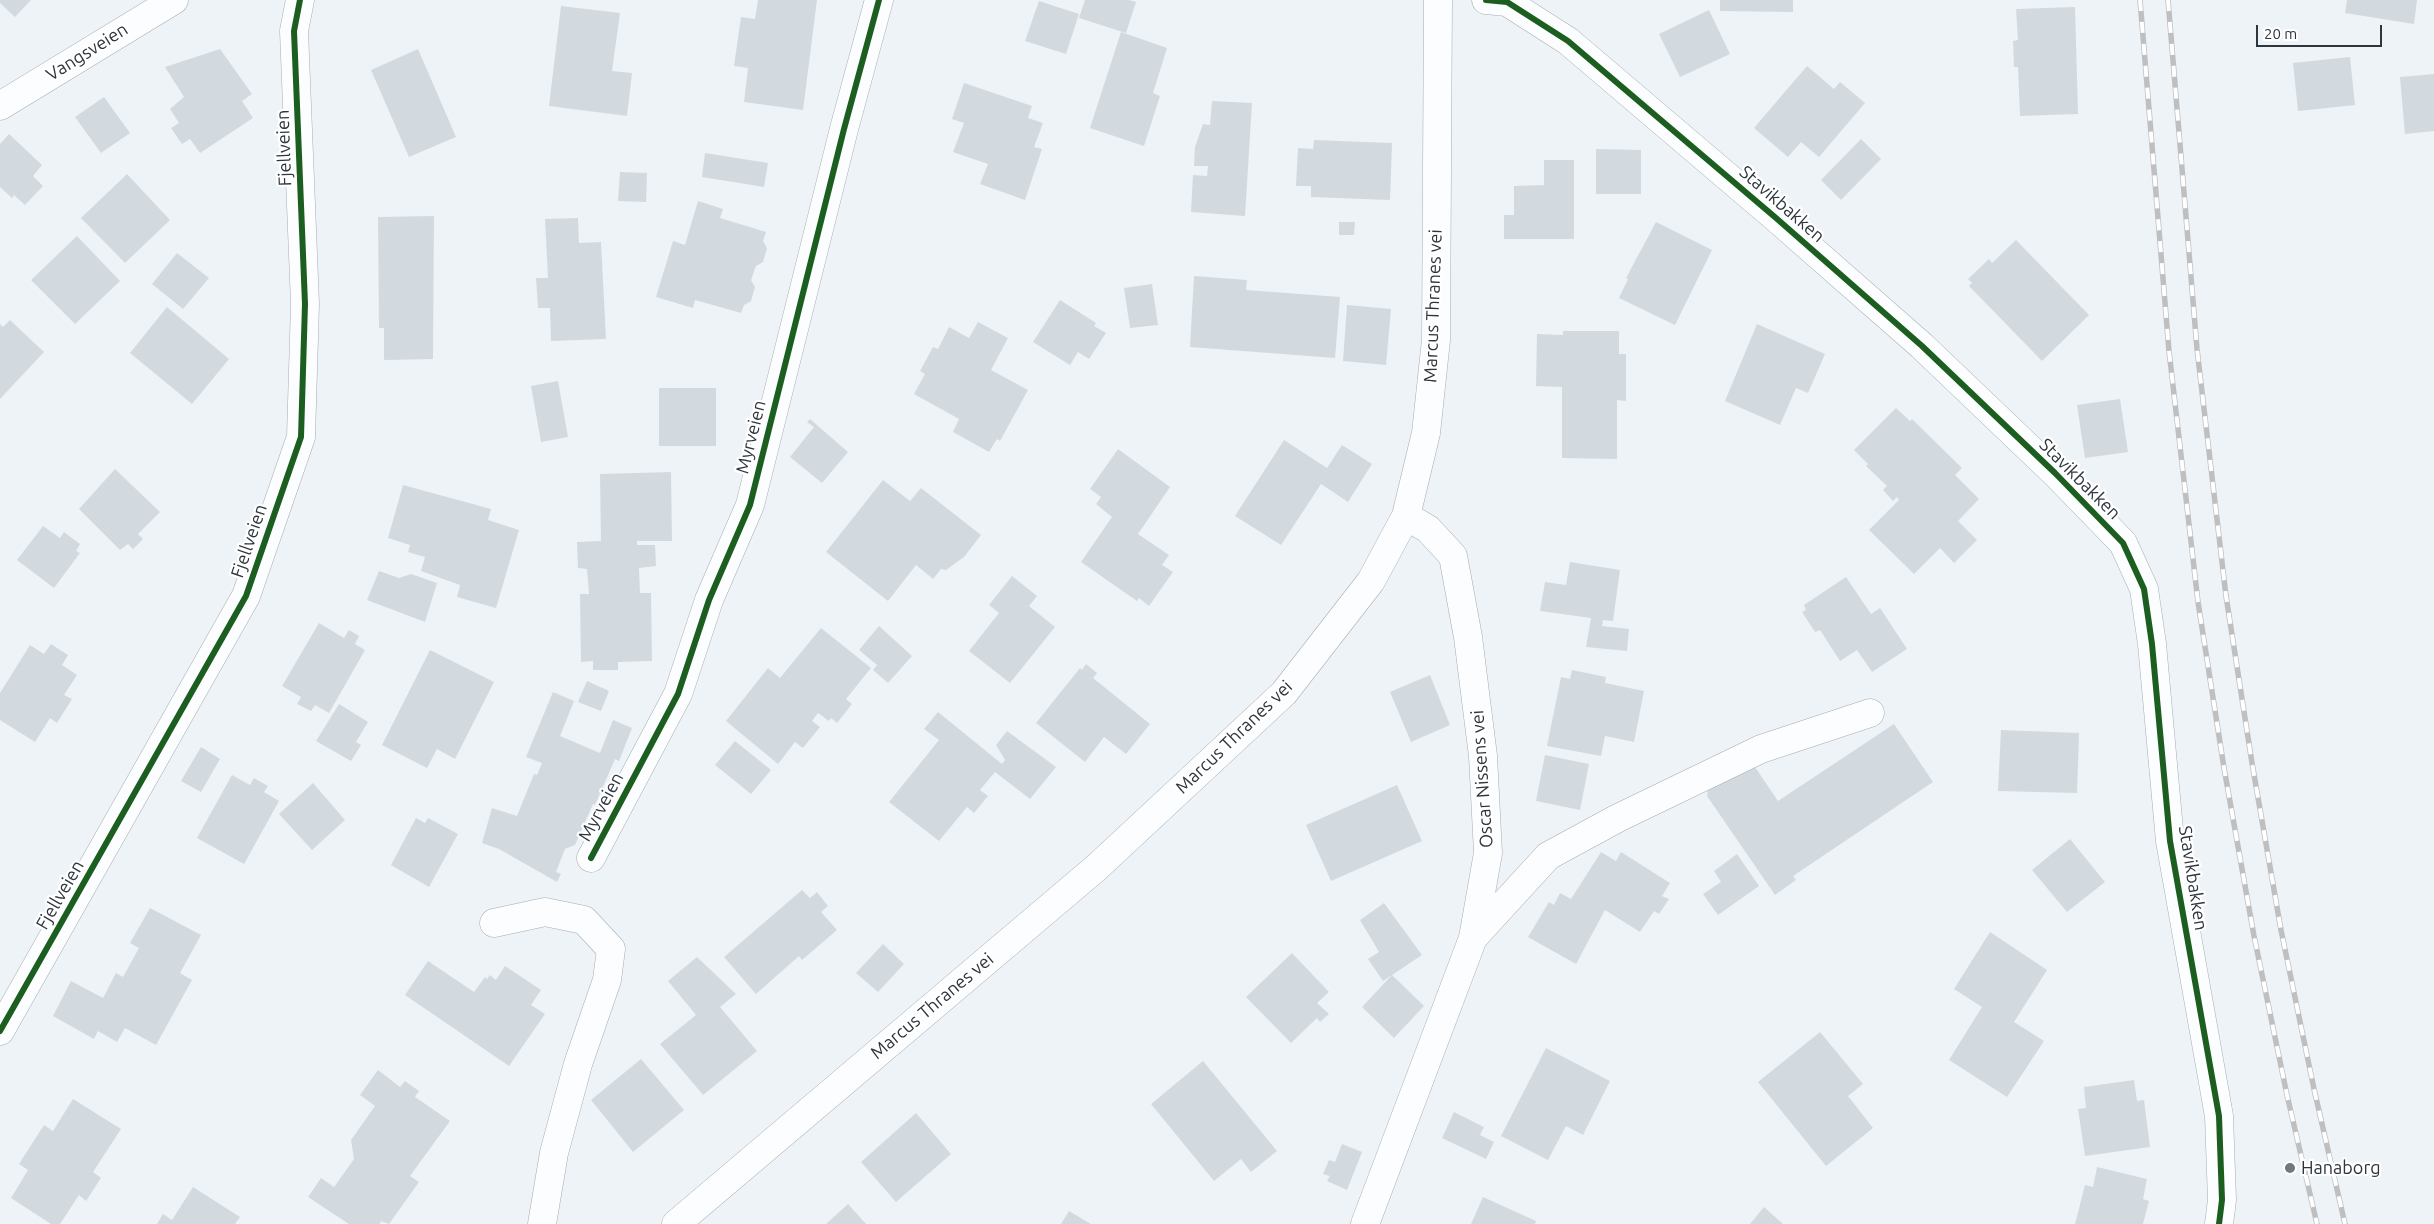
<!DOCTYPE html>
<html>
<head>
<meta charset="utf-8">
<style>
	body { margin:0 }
	#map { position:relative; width:2434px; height:1224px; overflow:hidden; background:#eef3f8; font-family:Ubuntu,sans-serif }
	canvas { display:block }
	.scale { position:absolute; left:2256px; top:25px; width:126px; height:22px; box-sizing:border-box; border:2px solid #2e353d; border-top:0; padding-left:6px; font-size:15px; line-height:18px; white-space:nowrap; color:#2e353d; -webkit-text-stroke:4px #fff; paint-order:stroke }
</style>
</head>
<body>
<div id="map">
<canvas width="2434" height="1224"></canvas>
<div class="scale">20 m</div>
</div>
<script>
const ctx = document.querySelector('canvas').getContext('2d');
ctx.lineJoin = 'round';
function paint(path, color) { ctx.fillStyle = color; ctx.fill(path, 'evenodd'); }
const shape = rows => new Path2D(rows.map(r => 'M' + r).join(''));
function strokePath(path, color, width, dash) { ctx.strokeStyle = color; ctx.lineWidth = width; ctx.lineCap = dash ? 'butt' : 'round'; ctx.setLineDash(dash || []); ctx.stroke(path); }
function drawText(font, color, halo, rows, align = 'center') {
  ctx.font = font + ' Ubuntu,sans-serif'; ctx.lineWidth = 4.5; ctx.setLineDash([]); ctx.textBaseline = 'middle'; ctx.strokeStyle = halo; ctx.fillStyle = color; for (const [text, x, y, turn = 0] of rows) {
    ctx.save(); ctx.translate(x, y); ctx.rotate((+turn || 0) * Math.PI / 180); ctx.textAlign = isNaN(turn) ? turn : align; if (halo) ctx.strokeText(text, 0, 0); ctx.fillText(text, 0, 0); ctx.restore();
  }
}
paint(shape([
	[0,0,31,0,15,17,0,3],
	[758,0,817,0,803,110,744,102,748,68,734,66,741,17,755,19],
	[1085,0,1129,0,1136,2,1126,33,1079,18],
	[1720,0,1793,0,1793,12,1720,11],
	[2347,0,2417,0,2414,24,2345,13],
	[1039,1,1079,14,1066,54,1025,41],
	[561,6,620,13,612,71,632,73,627,116,549,106],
	[2075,7,2078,114,2020,116,2018,67,2014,67,2013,41,2018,40,2016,9],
	[1709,10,1730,54,1680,77,1659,34],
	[1121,32,1167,48,1153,93,1160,96,1144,146,1090,128],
	[220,49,252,94,242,101,253,118,200,153,190,139,182,144,171,128,179,123,170,109,184,97,165,67],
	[418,49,456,137,409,157,371,70],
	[2350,57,2355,105,2298,111,2293,63],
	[1807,66,1834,89,1840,82,1865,103,1819,157,1801,142,1788,157,1754,128],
	[2434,74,2434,131,2405,134,2400,77],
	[964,83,1032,106,1028,118,1043,123,1034,147,1042,149,1025,200,980,184,988,164,953,152,964,123,952,119],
	[104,97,130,133,101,153,75,117],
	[1212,101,1252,103,1245,216,1191,212,1193,175,1207,176,1208,166,1194,166,1195,147,1203,124,1210,125],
	[9,134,42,165,33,176,43,186,25,205,14,195,12,198,0,187,0,144],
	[1861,139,1881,159,1841,200,1821,180],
	[1314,140,1392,143,1390,200,1311,197,1311,186,1296,186,1298,148,1313,149],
	[1596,149,1641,150,1641,194,1596,194],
	[705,153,768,163,764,187,702,177],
	[1544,160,1574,160,1574,239,1504,239,1504,215,1514,215,1514,186,1544,185],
	[620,172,647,173,646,202,618,201],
	[127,174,170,220,125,263,81,218],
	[698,201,723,209,720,218,766,232,763,241,767,248,763,262,756,266,751,280,755,287,751,301,744,305,741,313,695,300,693,308,656,297,673,241,685,245],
	[434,216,433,359,384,360,384,328,379,328,378,217],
	[578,218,579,243,601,242,606,339,551,341,550,308,538,308,536,278,548,278,545,219],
	[1339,222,1355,222,1354,235,1339,235],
	[1656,222,1712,250,1675,325,1619,298,1628,279,1626,278],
	[77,236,120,281,75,324,31,280],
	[2016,240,2089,315,2042,361,1969,286,1972,283,1968,279,1989,259,1992,263],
	[177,253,209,278,183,309,152,284],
	[1194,276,1247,280,1246,290,1340,297,1335,358,1190,347],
	[1152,284,1158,325,1130,328,1124,288],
	[1060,300,1096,323,1094,326,1106,333,1089,359,1078,352,1070,365,1033,342],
	[1347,305,1391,309,1386,365,1343,361],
	[167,307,229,359,192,404,130,353],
	[10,320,44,352,0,399,0,324,3,327],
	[978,322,1008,338,991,370,1028,390,1000,441,997,439,989,452,953,432,959,419,914,394,925,374,920,371,933,347,938,349,949,327,969,338],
	[1757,324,1825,354,1808,393,1796,388,1780,425,1725,401],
	[1563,331,1619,331,1619,354,1626,354,1626,401,1617,400,1617,459,1562,458,1562,387,1536,386,1537,334,1563,335],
	[558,381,568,437,541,442,531,386],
	[659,388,716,388,716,446,659,446],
	[2120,399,2128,452,2085,458,2077,405],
	[1896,408,1910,421,1912,419,1962,468,1955,475,1979,499,1958,521,1977,540,1954,563,1940,548,1914,574,1869,530,1899,500,1897,497,1893,501,1883,490,1887,486,1866,466,1868,464,1854,450],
	[810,419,848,452,822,483,790,457,814,427,807,422],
	[1284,440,1327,468,1342,445,1372,464,1348,502,1321,484,1281,545,1235,516],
	[1118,449,1170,487,1138,534,1169,555,1162,565,1173,572,1149,606,1139,598,1137,601,1081,562,1112,517,1096,504,1101,497,1090,489],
	[115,469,160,512,138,534,143,539,133,549,128,544,120,550,79,509],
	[671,472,672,541,637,541,637,545,655,545,656,566,639,568,640,593,651,593,652,661,618,662,618,670,593,670,593,661,581,662,580,594,589,594,587,569,578,568,577,542,601,541,600,474],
	[883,480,910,501,921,488,981,535,964,557,946,570,941,569,933,579,916,565,888,601,826,552],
	[403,485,491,509,488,520,519,530,496,608,457,597,460,585,421,571,425,557,408,552,410,545,388,538],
	[43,526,60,538,64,532,80,544,76,551,80,553,54,588,17,560],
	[1570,562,1620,570,1613,621,1603,620,1602,626,1629,629,1627,651,1586,647,1591,618,1540,611,1545,582,1566,585],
	[379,571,399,578,411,574,437,583,425,622,367,600],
	[1012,576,1037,596,1029,606,1055,627,1010,683,969,651,999,613,989,605],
	[1846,577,1871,614,1880,608,1907,649,1872,672,1857,650,1840,661,1820,630,1815,632,1802,612,1806,610,1804,605],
	[319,623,344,638,349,630,359,636,355,644,365,650,329,713,315,705,311,711,297,704,301,697,282,686],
	[879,626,912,656,888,683,873,670,877,665,859,650],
	[821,628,871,668,846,699,852,704,837,723,831,718,829,721,818,713,812,721,820,727,803,748,795,742,778,764,726,721,768,668,780,678],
	[51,644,68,655,62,665,77,675,64,695,72,699,57,723,50,718,35,742,0,720,0,693,30,645,44,654],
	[430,650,494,682,455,759,437,749,427,768,382,745],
	[1086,664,1097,673,1093,678,1150,724,1126,754,1104,737,1085,762,1036,723,1080,668,1082,670],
	[1572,670,1606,677,1605,683,1644,691,1634,742,1605,736,1601,756,1547,746,1561,677,1570,679],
	[1430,675,1450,725,1411,742,1390,692],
	[587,681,609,691,601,711,578,702],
	[553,692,574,701,560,736,600,753,613,720,632,728,619,761,615,759,595,805,593,804,575,845,565,849,556,872,561,874,557,882,499,849,482,843,492,808,517,816,534,774,537,775,542,763,526,757],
	[339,704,368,722,356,742,361,745,351,761,316,741],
	[938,712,1002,764,1005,760,996,745,1007,731,1056,767,1030,799,995,772,980,790,988,796,974,813,967,807,939,841,889,802,939,740,924,729],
	[1894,724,1933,782,1793,876,1796,880,1775,895,1707,796,1708,790,1755,767,1778,801],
	[2001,730,2079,733,2077,793,1998,791],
	[735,741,771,770,751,794,715,765],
	[201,747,220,759,201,792,181,781],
	[1545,755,1589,764,1580,810,1536,801],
	[232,775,250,785,254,778,268,786,264,792,279,801,244,864,197,838],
	[313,783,345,820,312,850,279,814],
	[1397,785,1422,841,1331,881,1306,825],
	[416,818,425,823,428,818,458,834,429,887,391,865],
	[2070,839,2105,882,2067,912,2032,870],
	[1601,852,1616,861,1621,852,1670,883,1662,896,1669,899,1659,914,1654,911,1640,932,1605,910,1576,964,1528,937,1549,902,1554,905,1560,893,1571,899],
	[1737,854,1759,886,1718,915,1703,894,1721,882,1714,871],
	[802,890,810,898,817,892,828,906,821,912,837,930,802,960,799,956,756,994,724,957],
	[1384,903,1422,955,1383,981,1368,959,1379,952,1360,920],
	[150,908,201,935,180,973,192,980,156,1045,125,1028,117,1042,98,1031,94,1039,53,1016,71,981,103,998,116,973,123,977,139,948,130,943],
	[1990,932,2047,970,2014,1022,2044,1041,2007,1097,1949,1060,1982,1007,1954,989],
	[883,944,904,964,878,992,856,973],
	[1292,953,1329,992,1317,1003,1329,1014,1320,1022,1317,1018,1291,1043,1246,997],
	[697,957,736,994,720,1007,757,1051,703,1095,660,1044,696,1015,668,981],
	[428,961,474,992,485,977,487,979,490,975,496,980,505,966,541,990,531,1005,545,1014,509,1066,405,995],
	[1392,975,1424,1006,1394,1038,1362,1007],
	[1820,1032,1863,1084,1848,1096,1873,1128,1826,1166,1758,1082],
	[1546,1048,1610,1081,1583,1135,1566,1126,1548,1160,1501,1136],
	[641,1059,684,1110,633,1152,591,1100],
	[1203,1061,1277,1151,1251,1172,1241,1159,1214,1181,1151,1104],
	[378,1070,400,1087,405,1081,419,1091,415,1097,450,1121,410,1176,419,1182,389,1224,381,1221,380,1224,349,1224,308,1197,321,1178,334,1187,354,1159,351,1140,375,1106,360,1095],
	[2134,1080,2137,1101,2144,1100,2150,1147,2085,1156,2078,1109,2086,1108,2084,1087],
	[73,1099,121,1129,93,1172,101,1178,86,1201,79,1195,60,1224,51,1224,11,1198,28,1170,19,1164,44,1125,53,1131],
	[1454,1112,1484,1127,1480,1135,1494,1142,1486,1159,1442,1138],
	[916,1113,951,1154,896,1202,861,1162],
	[1342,1144,1362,1152,1347,1190,1327,1181,1330,1176,1323,1174,1329,1160,1335,1162],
	[2097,1167,2147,1179,2143,1199,2149,1201,2143,1224,2075,1224,2085,1185,2093,1187],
	[193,1187,240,1217,235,1224,157,1224,163,1214,172,1220],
	[1483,1197,1536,1221,1535,1224,1471,1224],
	[848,1204,866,1224,826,1224],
	[1764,1207,1783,1224,1750,1224],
	[1069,1211,1091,1224,1061,1224]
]), '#d2dae0');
const minor = shape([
	[1486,0,1507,2,1568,41,1776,218,1922,346,2055,473,2123,543,2144,589,2152,644,2170,841,2219,1116,2222,1200,2219,1224],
	[0,106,174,0],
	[591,858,678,694,709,600,750,505,844,129,879,0],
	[494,923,545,912,584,920,611,949,607,980,578,1064,554,1153,542,1224],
	[1473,938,1548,856,1618,818,1761,749,1870,713],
	[0,1031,246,596,301,437,305,304,294,31,300,0],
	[1365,1224,1473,938,1488,853,1483,756,1468,637,1453,556,1428,529,1406,516]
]);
const major = shape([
	[676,1224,1096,868,1284,693,1371,581,1406,516,1426,433,1436,340,1438,0]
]);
strokePath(minor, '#a6acb2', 29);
strokePath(major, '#a6acb2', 29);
strokePath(minor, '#fcfdfe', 28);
strokePath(major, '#fcfdfe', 28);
const rail = shape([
	[2140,0,2169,351,2198,602,2224,768,2254,936,2287,1095,2317,1224],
	[2168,0,2197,349,2226,596,2252,763,2281,930,2314,1089,2345,1224]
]);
strokePath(rail, '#bebfc1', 5.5);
strokePath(rail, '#fff', 4, [11]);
strokePath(shape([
	[1486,0,1507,2,1568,41,1776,218,1922,346,2055,473,2123,543,2144,589,2152,644,2170,841,2219,1116,2222,1200,2219,1224],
	[591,858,678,694,709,600,750,505,844,129,879,0],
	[0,1031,246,596,301,437,305,304,294,31,300,0]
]), '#1b5e20', 6);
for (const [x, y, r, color] of [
	[2290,1168,6,"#71787e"]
]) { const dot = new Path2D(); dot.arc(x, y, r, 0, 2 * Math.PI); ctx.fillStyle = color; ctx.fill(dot); strokePath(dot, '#fff', 2); }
drawText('18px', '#2e353d', '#fff', [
	["Vangsveien",87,52,-32],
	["Fjellveien",284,148,-92],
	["Stavikbakken",1782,204,41],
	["Marcus Thranes vei",1433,306,-88],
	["Myrveien",751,437,-76],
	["Stavikbakken",2080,479,45],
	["Fjellveien",249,541,-71],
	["Marcus Thranes vei",1234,737,-44],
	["Oscar Nissens vei",1482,779,-94],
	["Myrveien",601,807,-62],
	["Stavikbakken",2193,878,81],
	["Fjellveien",60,895,-60],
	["Marcus Thranes vei",932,1006,-40]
]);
drawText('18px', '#2e353d', '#fff', [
	["Hanaborg",2301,1168]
], 'left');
</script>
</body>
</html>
